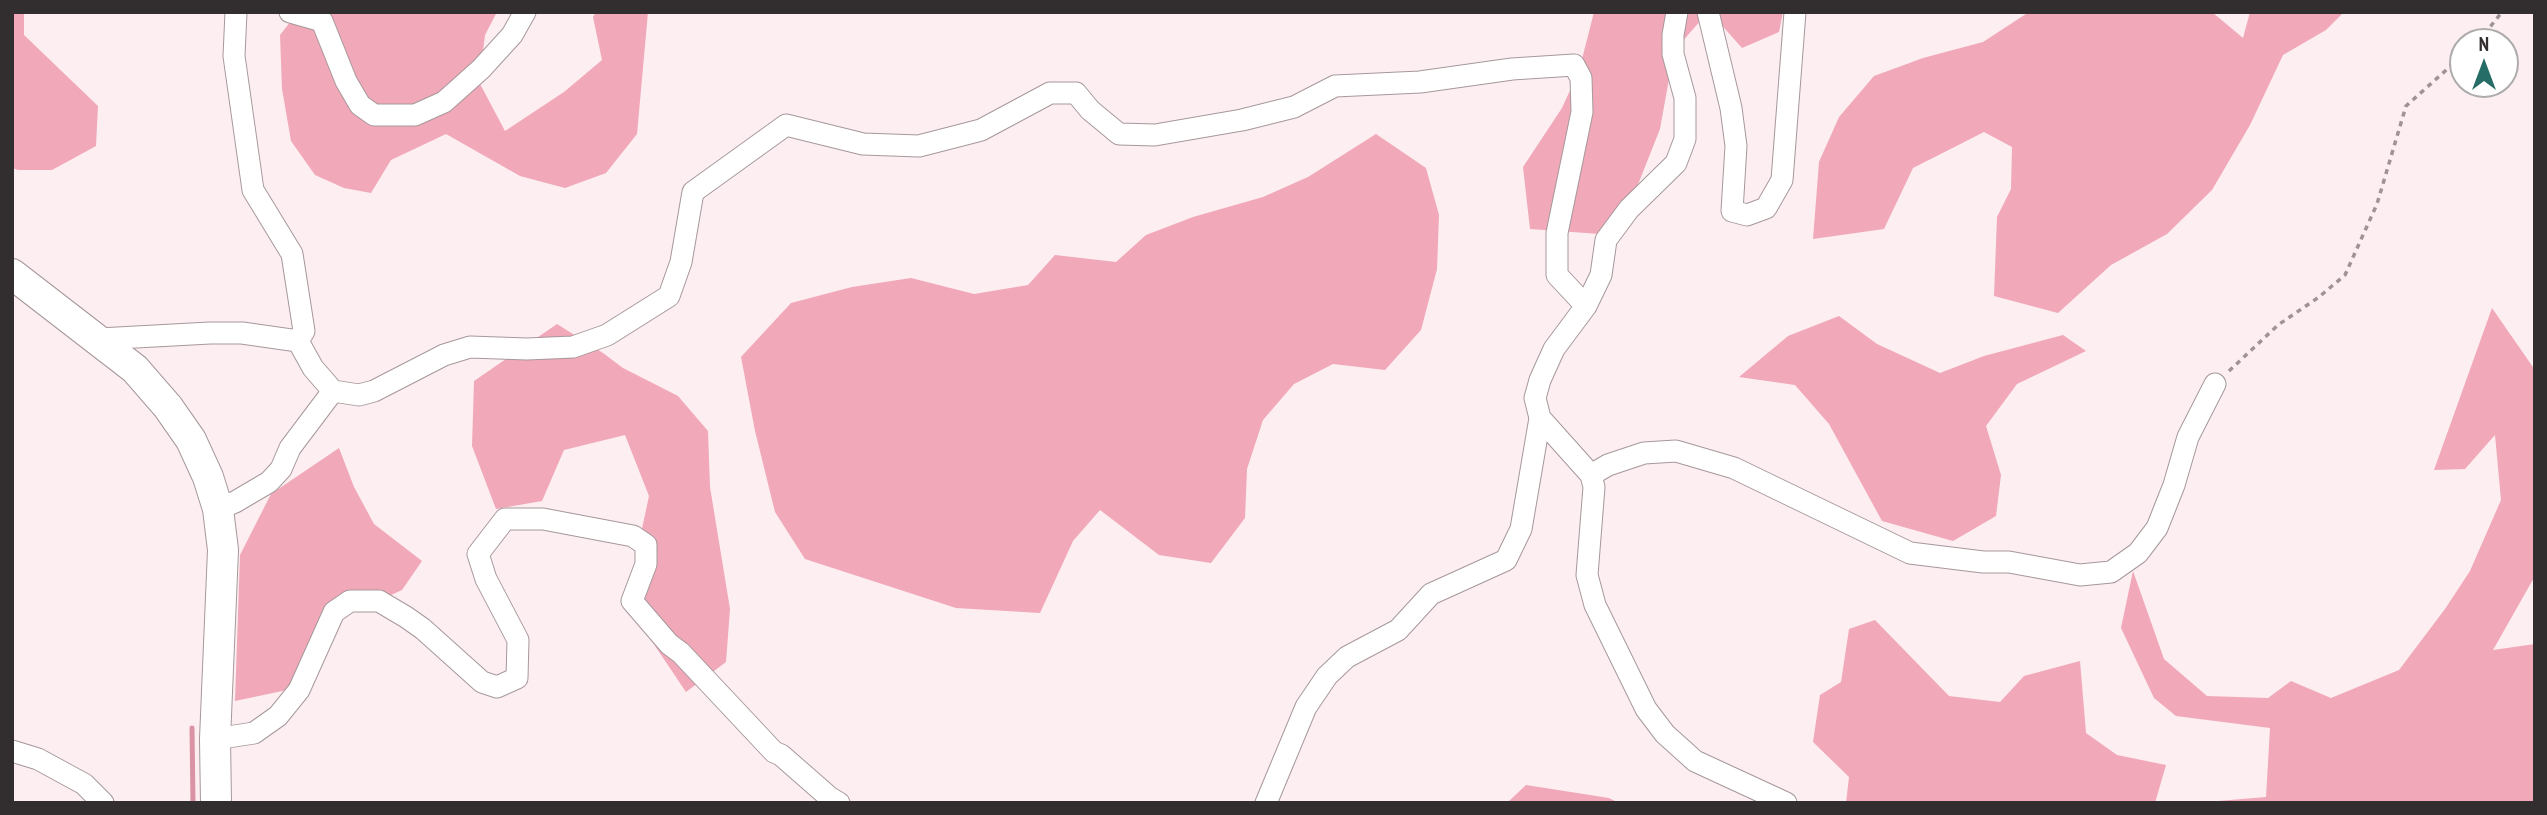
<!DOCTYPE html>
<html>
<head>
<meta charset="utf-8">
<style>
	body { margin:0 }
	#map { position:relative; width:2547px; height:815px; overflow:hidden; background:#fdeef1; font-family:"PT Sans Narrow",sans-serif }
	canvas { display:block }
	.frame { position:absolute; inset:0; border:14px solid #322d2e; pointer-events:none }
	.north { position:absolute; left:2449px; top:28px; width:70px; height:70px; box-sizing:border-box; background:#fff; border:2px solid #adabab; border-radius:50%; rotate:0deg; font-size:19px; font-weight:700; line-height:28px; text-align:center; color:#322d2e }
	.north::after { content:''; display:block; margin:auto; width:24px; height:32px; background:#256d66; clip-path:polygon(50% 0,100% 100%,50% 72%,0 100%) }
</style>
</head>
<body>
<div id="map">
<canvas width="2547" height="815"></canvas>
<div class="frame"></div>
<div class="north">N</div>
</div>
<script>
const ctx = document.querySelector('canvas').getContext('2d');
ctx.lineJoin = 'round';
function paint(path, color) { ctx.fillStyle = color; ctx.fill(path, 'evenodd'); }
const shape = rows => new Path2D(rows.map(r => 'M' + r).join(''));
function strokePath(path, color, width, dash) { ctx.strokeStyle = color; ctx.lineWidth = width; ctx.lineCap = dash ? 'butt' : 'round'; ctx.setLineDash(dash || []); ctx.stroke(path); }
paint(shape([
	[12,12,24,12,24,35,98,106,96,146,52,170,18,170,12,168],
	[298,12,497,12,485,35,479,82,505,131,564,92,602,60,593,17,596,12,648,12,637,134,606,173,565,188,520,176,446,134,391,160,371,193,344,188,315,175,291,141,282,89,280,35],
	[1594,12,1708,12,1674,51,1660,129,1637,187,1600,234,1530,229,1523,167,1562,108,1579,71],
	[1710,12,1783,12,1779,32,1742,48],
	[2029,12,2212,12,2243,38,2250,12,2344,12,2326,30,2283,55,2250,125,2212,190,2167,234,2111,265,2058,313,1994,296,1997,217,2011,189,2012,147,1984,132,1913,168,1884,229,1813,239,1819,162,1839,117,1874,76,1923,58,1983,42],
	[1376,134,1426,168,1439,215,1437,269,1421,330,1385,370,1333,364,1294,384,1263,420,1247,469,1245,518,1211,563,1159,555,1100,510,1073,541,1040,613,956,608,805,559,775,512,755,431,741,357,791,303,852,287,911,278,974,294,1028,285,1055,255,1116,262,1146,235,1193,217,1263,197,1308,177],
	[2492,308,2535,370,2535,576,2493,650,2535,644,2535,803,2194,803,2266,797,2270,728,2176,716,2154,698,2121,628,2133,571,2164,659,2207,696,2268,698,2291,681,2331,698,2399,670,2445,609,2470,571,2501,500,2495,435,2465,469,2434,470],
	[1839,316,1877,344,1940,373,1984,356,2063,335,2086,351,2017,384,1986,426,2001,475,1996,516,1953,541,1882,521,1829,424,1795,385,1739,377,1788,336],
	[557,324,603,353,623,368,678,396,708,431,710,487,730,609,726,662,686,692,645,631,634,566,649,496,625,435,564,450,542,501,496,509,472,446,474,381],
	[339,448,354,487,374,524,422,561,402,590,332,622,306,686,235,701,240,555,271,494],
	[1875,620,1949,696,2000,702,2024,676,2080,661,2086,733,2117,755,2166,765,2155,803,1846,803,1849,777,1813,742,1820,695,1841,682,1849,629],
	[1526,785,1609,798,1619,803,1507,803]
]), '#f1a8b8');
strokePath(shape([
	[192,728,193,803]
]), '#da93a3', 5);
const street = shape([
	[236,12,234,56,253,190,292,254,304,331,298,341],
	[290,12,322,21,346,81,360,105,374,115,415,115,444,102,481,69,512,35,525,12],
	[1708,12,1731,108,1736,146,1732,211,1747,215,1766,208,1782,180,1795,12],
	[99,339,210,333,242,333,298,341],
	[298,341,313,368,333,391,359,395,374,391,444,355,470,347,527,349,573,347,607,335,669,296,681,262,693,192,786,125,863,144,919,146,981,130,1050,93,1076,93,1090,110,1119,134,1155,135,1242,120,1294,107,1335,86,1420,82,1512,69,1574,65,1581,78,1582,112,1557,233,1557,275,1586,306],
	[1540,418,1591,475,1594,487,1587,575,1595,605,1646,709,1665,734,1695,761,1786,803],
	[1591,475,1608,465,1644,453,1676,451,1734,468,1910,553,1983,562,2009,562,2080,575,2111,572,2138,553,2157,528,2174,485,2188,437,2215,384],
	[218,509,235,502,269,482,281,469,290,448,333,391],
	[215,739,254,733,278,716,299,690,334,612,350,601,379,601,406,617,423,629,482,682,497,687,517,678,518,640,486,579,478,554,505,519,543,519,633,536,646,545,646,564,632,601,669,644,681,653,774,752,781,755,829,797,839,803],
	[12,751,38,759,84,784,103,803],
	[1266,803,1306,707,1327,676,1347,657,1398,630,1431,594,1506,560,1521,529,1540,418,1535,398,1540,380,1554,349,1586,306,1601,275,1606,240,1629,209,1676,163,1685,139,1685,98,1673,54,1673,35,1677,12]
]);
const secondary = shape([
	[12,274,135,369,168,407,191,440,208,477,218,509,223,550,215,739,216,803]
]);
strokePath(street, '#a6989b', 23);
strokePath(secondary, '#a6989b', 32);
strokePath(shape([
	[2478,42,2502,12],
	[2229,371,2278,325,2319,297,2345,275,2377,204,2406,106,2463,55]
]), '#9e9395', 3.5, [5, 5]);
strokePath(street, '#fff', 21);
strokePath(secondary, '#fff', 30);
</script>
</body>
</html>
